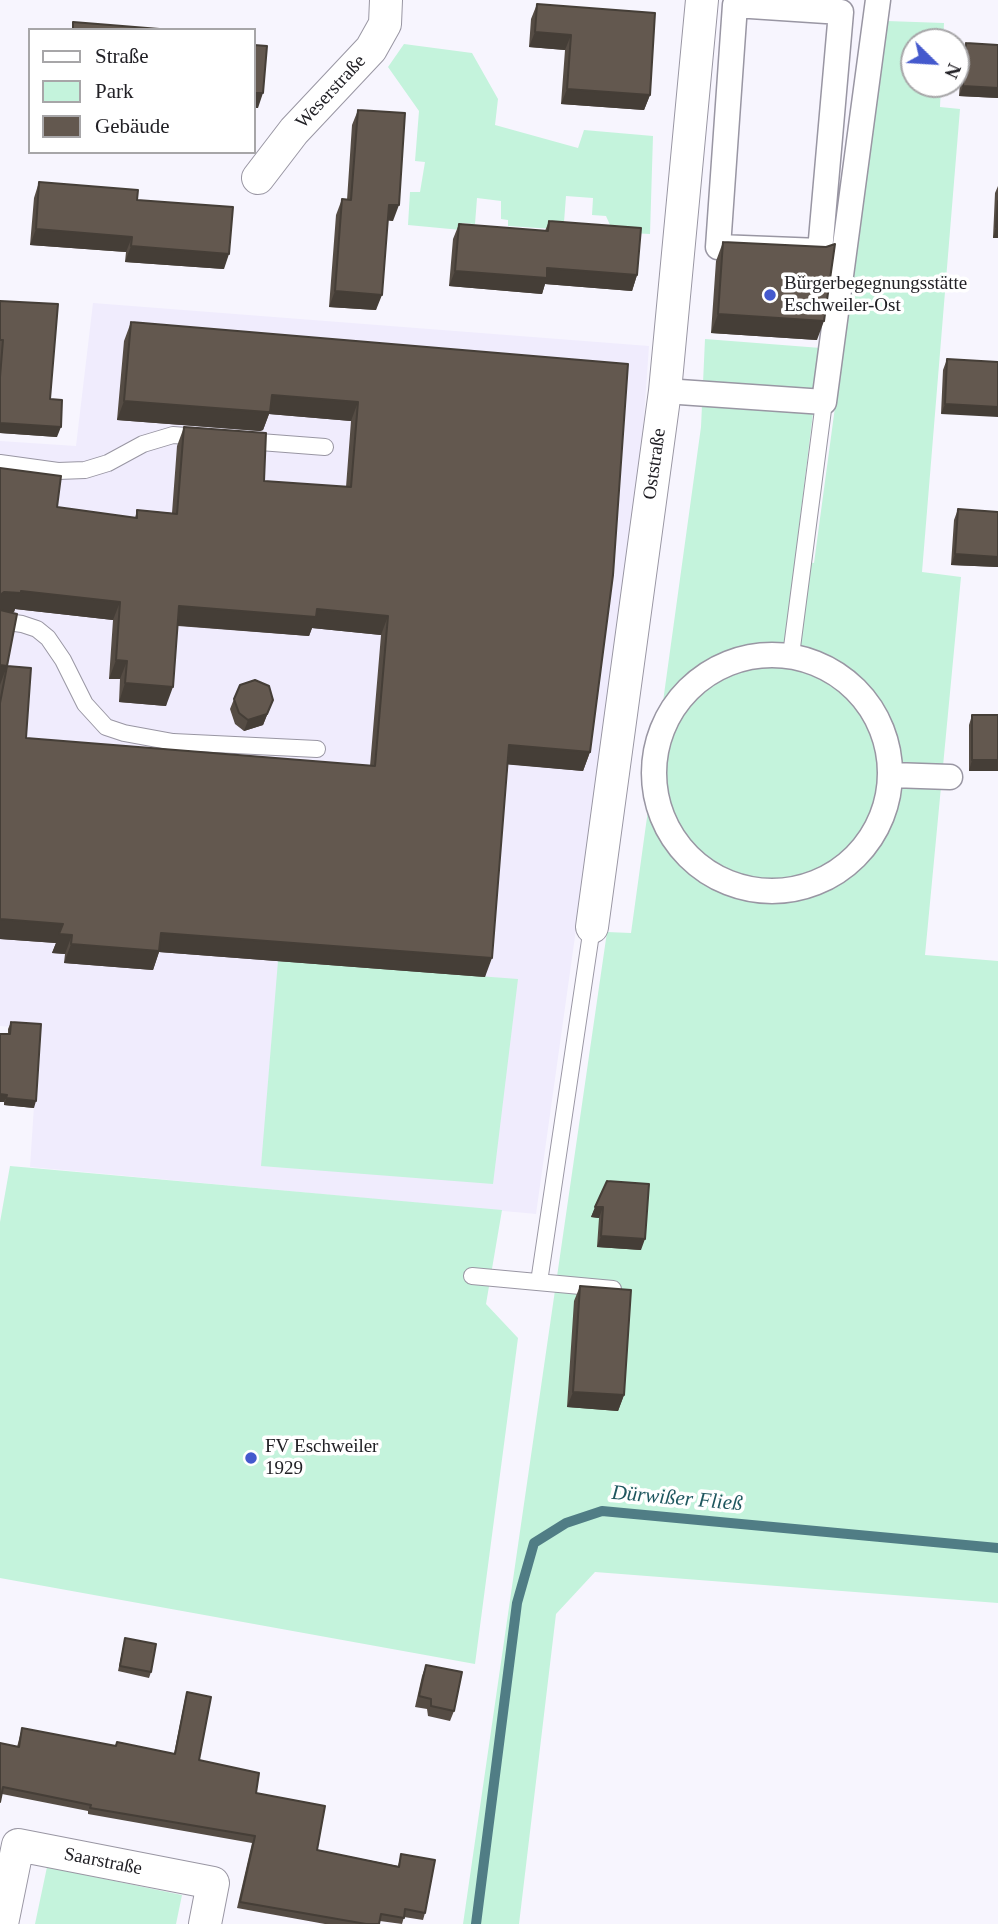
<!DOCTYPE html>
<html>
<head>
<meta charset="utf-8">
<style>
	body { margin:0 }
	#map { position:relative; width:998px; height:1924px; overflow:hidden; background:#f7f5fe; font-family:"Times New Roman",serif }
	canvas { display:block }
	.legend { position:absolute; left:28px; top:28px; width:228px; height:126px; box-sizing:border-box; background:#fff; border:2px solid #a7a6a8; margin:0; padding:9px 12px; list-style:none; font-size:21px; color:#222126 }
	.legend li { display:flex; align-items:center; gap:14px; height:35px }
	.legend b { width:35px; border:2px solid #a7a6a8 }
	.north { position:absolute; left:900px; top:28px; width:70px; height:70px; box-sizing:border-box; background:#fff; border:2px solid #a7a6a8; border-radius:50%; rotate:114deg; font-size:19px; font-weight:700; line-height:28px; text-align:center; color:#222126 }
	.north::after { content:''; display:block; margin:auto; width:24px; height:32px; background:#4459cd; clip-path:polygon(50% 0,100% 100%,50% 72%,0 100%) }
</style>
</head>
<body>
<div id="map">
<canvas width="998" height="1924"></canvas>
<ul class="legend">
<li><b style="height:9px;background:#fff"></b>Straße</li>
<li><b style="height:19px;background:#c4f3dc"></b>Park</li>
<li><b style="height:19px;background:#63584f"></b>Gebäude</li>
</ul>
<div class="north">N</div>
</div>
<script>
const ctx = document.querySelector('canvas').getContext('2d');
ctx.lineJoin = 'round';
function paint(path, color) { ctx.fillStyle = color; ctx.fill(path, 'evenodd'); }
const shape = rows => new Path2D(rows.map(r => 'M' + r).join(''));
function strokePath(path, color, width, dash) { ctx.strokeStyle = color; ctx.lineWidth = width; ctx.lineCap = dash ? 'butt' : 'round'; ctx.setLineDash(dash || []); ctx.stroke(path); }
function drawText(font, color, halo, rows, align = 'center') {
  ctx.font = font + ' "Times New Roman",serif'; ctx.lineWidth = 7; ctx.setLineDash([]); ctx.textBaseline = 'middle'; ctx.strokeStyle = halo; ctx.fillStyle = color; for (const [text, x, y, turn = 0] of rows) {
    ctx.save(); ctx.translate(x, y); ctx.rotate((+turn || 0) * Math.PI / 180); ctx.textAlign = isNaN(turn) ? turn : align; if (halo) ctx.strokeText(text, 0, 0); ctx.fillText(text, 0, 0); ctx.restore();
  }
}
paint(shape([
	[93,303,649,346,640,474,536,1214,30,1167,39,1029,0,1026,0,441,76,446]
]), '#f0ecfd');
paint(shape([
	[887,21,944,23,943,42,914,42,914,84,941,84,940,107,960,109,922,572,961,577,925,955,998,961,998,1603,595,1572,556,1614,519,1924,463,1924,607,932,631,933,701,427,705,339,821,348,795,560,814,563],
	[404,44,472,53,498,99,495,125,578,148,584,130,653,136,650,234,631,233,622,226,610,225,606,216,592,215,593,198,566,196,564,222,584,224,584,231,508,226,508,220,501,219,501,201,477,198,475,224,462,223,461,230,408,225,410,192,420,192,425,162,415,161,419,111,388,67],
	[278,961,518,979,493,1184,261,1166],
	[10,1166,502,1210,486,1304,518,1338,475,1664,0,1578,0,1222],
	[47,1867,182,1895,176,1924,35,1924]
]), '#c4f3dc');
strokePath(shape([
	[476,1924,517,1603,534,1543,566,1523,602,1511,998,1548]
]), '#507d85', 10);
const service = shape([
	[247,441,325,447],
	[0,463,58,471,85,470,108,463,143,444,173,435,200,437],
	[0,621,22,624,37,629,48,638,63,660,85,704,106,727,124,733,173,742,317,749],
	[791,655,824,402],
	[472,1276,613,1289],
	[539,1282,592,927]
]);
const pedestrian = shape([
	[735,5,841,12,820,251,718,247,735,5],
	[665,391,824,402,878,0],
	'654 773a118 118 0 1 1 236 0a118 118 0 1 1-236 0Z',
	[892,775,950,777]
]);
const minor = shape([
	[258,178,294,131,371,49,385,24,386,0],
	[592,927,665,391,702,0],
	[2,1924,18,1845,213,1883,205,1924]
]);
strokePath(service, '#9996a3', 18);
strokePath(pedestrian, '#9996a3', 27);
strokePath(minor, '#9996a3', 34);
strokePath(service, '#fff', 16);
strokePath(pedestrian, '#fff', 24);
strokePath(minor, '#fff', 32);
paint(shape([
	[537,4,650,95,644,110,561,104,565,50,529,47,531,19],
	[966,43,998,45,998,98,959,96,962,53],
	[358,110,393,221,388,220,376,310,329,307,336,215,342,199,347,200,352,125],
	[39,182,137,200,224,269,125,262,126,252,30,245,34,198],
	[998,186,998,238,993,238,995,193],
	[549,221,637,275,632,291,545,284,542,294,449,286,453,239,459,224,545,231],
	[723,242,817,340,711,333,716,261],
	[0,301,57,437,0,433],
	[131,322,628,364,590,752,583,771,508,764,485,977,159,952,153,970,64,963,65,954,52,953,56,943,0,939,0,468,57,507,135,518,137,510,172,513,177,446,184,427,264,481,346,487,351,421,269,414,263,430,260,431,117,420,124,341],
	[15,609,113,620,109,679,120,679,119,702,166,706,178,626,309,636,312,628,381,635,370,766,26,738,7,666,8,612,14,612],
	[947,359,998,362,941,414,943,370],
	[958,509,998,512,998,567,951,565,954,520],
	[234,699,273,700,263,725,244,731,235,724,230,709],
	[972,715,998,715,998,771,969,771,969,725],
	[11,1022,34,1108,4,1105,4,1102,0,1102,0,1034,8,1034,8,1029],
	[607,1181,641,1250,597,1247,599,1218,591,1217],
	[580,1286,624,1395,618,1411,567,1407,574,1301],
	[125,1638,151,1672,149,1678,118,1671],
	[426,1665,454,1711,450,1721,428,1716,427,1709,415,1707,422,1676],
	[187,1692,199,1760,256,1793,317,1850,398,1866,401,1854,425,1913,423,1920,404,1917,402,1924,380,1921,379,1924,325,1924,237,1908,252,1843,88,1814,88,1811,2,1794,0,1743,17,1747,22,1728,115,1746,117,1742,174,1754,185,1699]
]), '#554c44');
paint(shape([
	[535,32,571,35,565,50,529,47],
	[963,86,998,88,998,98,959,96],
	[567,89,650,95,644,110,561,104],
	[254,93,263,93,258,108,254,108],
	[389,205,399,205,393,221,383,220],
	[996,227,998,227,998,238,993,238],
	[36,229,132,237,126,252,30,245],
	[131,246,229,254,224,269,125,262],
	[547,268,637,275,632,291,545,284,542,294,449,286,455,271],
	[335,291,382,295,376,310,329,307],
	[718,314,824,321,817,340,711,333],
	[272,395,358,402,351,421,269,414,263,430,260,431,117,420,124,401],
	[945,404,998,407,998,417,941,414],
	[0,423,61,427,57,437,0,433],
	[955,554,998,557,998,567,951,565],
	[21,591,120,602,113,620,15,609,14,612,0,611,0,595,4,592],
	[179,606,317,609,388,616,381,635,312,628,309,636,172,625],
	[116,660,127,661,120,679,109,679],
	[0,665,7,666,0,685],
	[125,683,173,687,166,706,119,702],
	[273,700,263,725,244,731,248,720],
	[509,745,590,752,583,771,502,764],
	[972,760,998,760,998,771,969,771],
	[0,919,63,924,72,935,65,954,52,953,56,943,0,939],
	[161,933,492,958,485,977,159,952,153,970,64,963,71,944],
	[0,1094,7,1095,4,1102,0,1102],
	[6,1098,36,1101,34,1108,4,1105],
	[595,1207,603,1207,599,1218,591,1217],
	[601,1236,645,1239,641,1250,597,1247],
	[573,1392,624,1395,618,1411,567,1407]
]), '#453e37');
const building = shape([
	[537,4,655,13,650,95,567,89,571,35,535,32,537,4],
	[73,22,172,30,73,30,73,22],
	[966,43,998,45,998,88,963,86,966,43],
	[254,45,267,46,263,93,254,93,254,45],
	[358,110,405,113,399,205,389,205,382,295,335,291,342,199,351,200,358,110],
	[39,182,138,190,137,200,233,207,229,254,131,246,132,237,36,229,39,182],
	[998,201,998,227,996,227,998,201],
	[549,221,641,228,637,275,547,268,547,278,455,271,459,224,548,231,549,221],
	[723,242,826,247,835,244,824,321,718,314,723,242],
	[0,301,58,304,50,399,62,400,61,427,0,423,0,377,3,340,0,340,0,301],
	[131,322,628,364,613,575,590,752,509,745,492,958,161,933,159,951,71,944,72,935,59,934,63,924,0,919,0,703,7,666,31,668,26,738,375,766,388,616,317,609,316,617,179,606,173,687,125,683,127,661,116,660,120,602,21,591,21,593,4,592,0,595,0,468,61,476,57,507,137,518,137,510,177,514,184,427,266,433,264,481,351,487,358,402,272,395,270,412,267,412,124,401,131,322],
	[947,359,998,362,998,407,945,404,947,359],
	[958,509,998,512,998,557,955,554,958,509],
	[0,610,17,614,7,666,0,665,0,610],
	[255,680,269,686,273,700,267,714,248,720,239,713,234,699,240,685,255,680],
	[972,715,998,715,998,760,972,760,972,715],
	[11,1022,41,1024,36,1101,6,1098,7,1095,0,1094,0,1034,10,1034,11,1022],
	[607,1181,649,1184,645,1239,601,1236,603,1207,595,1207,607,1181],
	[580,1286,631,1290,624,1395,573,1392,580,1286],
	[125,1638,156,1644,151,1672,120,1666,125,1638],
	[426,1665,462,1672,454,1711,431,1706,431,1699,419,1696,426,1665],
	[187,1692,211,1697,199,1760,259,1773,256,1793,325,1806,317,1850,399,1867,401,1854,435,1860,425,1913,405,1909,404,1918,381,1914,379,1924,366,1924,240,1902,255,1836,90,1808,91,1805,3,1787,0,1802,0,1743,19,1747,22,1728,116,1746,117,1742,175,1754,187,1692]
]);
paint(building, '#63584f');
strokePath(building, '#453e37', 2);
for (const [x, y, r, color] of [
	[770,295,7,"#4459cd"],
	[251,1458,7,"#4459cd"]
]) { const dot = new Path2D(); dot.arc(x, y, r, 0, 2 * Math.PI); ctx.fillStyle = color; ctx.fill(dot); strokePath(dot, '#fff', 2.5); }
drawText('19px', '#222126', '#fff', [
	["Weserstraße",331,92,-47],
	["Oststraße",655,464,-82],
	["Saarstraße",103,1862,11]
]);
drawText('19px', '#222126', '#fff', [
	["Bürgerbegegnungsstätte",784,284],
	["Eschweiler-Ost",784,306],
	["FV Eschweiler",265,1447],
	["1929",265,1469]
], 'left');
drawText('italic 21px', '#1f575f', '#fff', [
	["Dürwißer Fließ",677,1499,5]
]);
</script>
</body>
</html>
